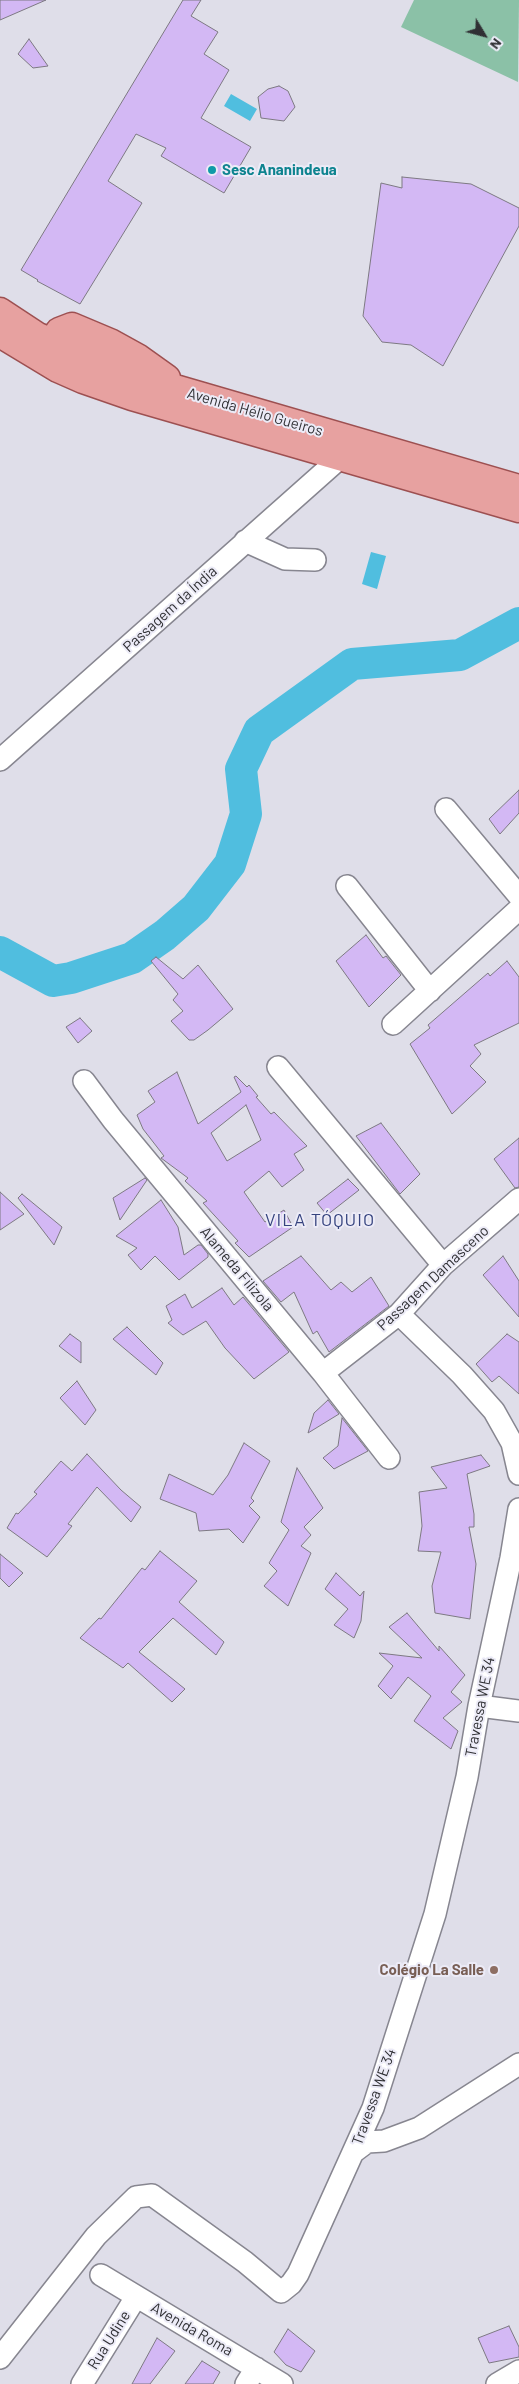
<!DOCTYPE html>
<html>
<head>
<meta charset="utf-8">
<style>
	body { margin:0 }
	#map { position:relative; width:519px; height:2384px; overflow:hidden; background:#dfdee9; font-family:Barlow,sans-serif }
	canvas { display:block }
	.north { position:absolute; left:459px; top:10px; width:50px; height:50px; -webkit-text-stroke:4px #ecebf7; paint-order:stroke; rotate:127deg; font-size:14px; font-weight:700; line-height:20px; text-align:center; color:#303034 }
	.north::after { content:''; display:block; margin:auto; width:18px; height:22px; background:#303034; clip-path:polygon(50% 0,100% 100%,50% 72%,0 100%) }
</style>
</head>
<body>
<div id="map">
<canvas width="519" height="2384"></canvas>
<div class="north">N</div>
</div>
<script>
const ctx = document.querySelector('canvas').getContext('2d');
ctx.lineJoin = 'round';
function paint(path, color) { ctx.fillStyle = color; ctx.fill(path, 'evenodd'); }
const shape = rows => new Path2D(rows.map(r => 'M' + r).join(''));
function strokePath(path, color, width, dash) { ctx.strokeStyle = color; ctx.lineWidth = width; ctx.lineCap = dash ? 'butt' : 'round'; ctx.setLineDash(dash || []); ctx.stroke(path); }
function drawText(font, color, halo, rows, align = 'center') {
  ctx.font = font + ' Barlow,sans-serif'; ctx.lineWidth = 4; ctx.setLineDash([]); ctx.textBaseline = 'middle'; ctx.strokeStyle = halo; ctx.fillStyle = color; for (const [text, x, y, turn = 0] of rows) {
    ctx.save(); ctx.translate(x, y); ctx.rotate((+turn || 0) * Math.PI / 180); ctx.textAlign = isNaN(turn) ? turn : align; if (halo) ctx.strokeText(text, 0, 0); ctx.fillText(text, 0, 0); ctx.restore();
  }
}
paint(shape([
	[414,0,519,0,518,82,401,27]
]), '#8bc1a7');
paint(shape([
	[231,94,257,109,250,121,224,106],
	[371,552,386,556,377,589,362,584]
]), '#50bedf');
strokePath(shape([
	[0,952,53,981,71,978,132,958,165,935,196,908,230,864,246,814,241,769,259,731,352,664,460,655,519,623]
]), '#50bedf', 32);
const building = shape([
	[0,0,46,0,0,20,0,0],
	[183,0,201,0,191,16,218,32,204,54,229,70,201,118,251,147,224,193,161,156,166,148,136,134,108,181,142,203,80,304,37,281,38,280,21,270,183,0],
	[29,39,48,66,33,68,18,54,29,39],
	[279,86,288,91,295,107,284,121,261,118,258,97,268,89,279,86],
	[402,177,471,184,519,208,519,226,443,366,411,345,382,342,363,316,381,183,402,188,402,177],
	[519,790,519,813,500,834,489,819,519,790],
	[366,935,383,958,386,956,401,975,369,1007,336,961,366,935],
	[156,957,183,979,198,965,233,1009,208,1030,194,1040,189,1040,171,1021,183,1011,173,1000,178,994,151,961,156,957],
	[507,961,519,977,519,1023,474,1045,481,1054,470,1066,486,1082,452,1114,410,1044,430,1028,428,1025,488,973,490,976,507,961],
	[80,1018,92,1031,78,1043,66,1027,80,1018],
	[177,1072,198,1124,241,1092,234,1077,236,1076,247,1087,249,1085,258,1096,256,1097,271,1114,274,1112,307,1146,294,1154,304,1170,282,1187,269,1171,244,1192,265,1222,284,1210,293,1227,249,1257,235,1243,238,1241,203,1203,207,1201,185,1181,188,1178,161,1158,164,1156,143,1129,137,1115,155,1102,148,1091,177,1072],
	[246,1105,261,1140,227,1161,211,1133,246,1105],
	[381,1123,420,1174,400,1194,356,1136,381,1123],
	[519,1138,519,1187,515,1188,494,1159,519,1138],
	[145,1178,147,1180,120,1220,113,1198,145,1178],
	[348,1179,359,1190,327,1215,317,1203,348,1179],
	[0,1192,24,1214,0,1230,0,1192],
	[22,1194,62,1227,54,1245,18,1198,22,1194],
	[161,1200,178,1227,184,1255,198,1245,201,1245,208,1254,208,1257,179,1280,155,1256,141,1270,128,1255,137,1248,116,1236,161,1200],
	[301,1256,331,1290,341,1282,352,1292,371,1277,389,1306,329,1352,317,1331,313,1334,294,1292,281,1302,263,1281,301,1256],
	[503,1256,519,1281,519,1317,483,1275,503,1256],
	[222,1288,234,1305,243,1297,289,1352,254,1379,225,1348,206,1321,183,1335,168,1323,172,1320,166,1306,185,1294,192,1308,222,1288],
	[127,1327,163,1363,156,1375,113,1339,127,1327],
	[70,1334,81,1342,81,1363,59,1346,70,1334],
	[507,1334,519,1342,519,1394,499,1376,492,1382,476,1364,507,1334],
	[77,1381,96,1410,85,1425,60,1398,77,1381],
	[328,1400,339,1414,308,1433,314,1413,328,1400],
	[342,1418,368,1451,334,1469,323,1458,338,1446,342,1418],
	[244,1443,270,1461,251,1498,254,1501,249,1506,260,1517,243,1543,229,1529,199,1531,196,1513,160,1499,169,1474,213,1495,228,1475,244,1443],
	[87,1454,121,1490,141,1507,131,1522,97,1487,68,1524,72,1526,47,1557,7,1528,16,1513,18,1514,37,1494,34,1492,61,1461,72,1471,87,1454],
	[481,1455,490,1466,467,1474,474,1514,474,1527,469,1527,476,1564,470,1619,435,1613,432,1586,441,1552,418,1551,422,1526,419,1492,447,1488,431,1467,481,1455],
	[297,1468,323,1508,304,1527,311,1535,301,1546,311,1553,288,1606,264,1586,277,1571,269,1563,289,1530,281,1522,297,1468],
	[160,1551,197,1581,179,1602,224,1642,216,1655,173,1618,139,1652,185,1689,172,1702,128,1663,123,1668,80,1638,99,1618,101,1619,142,1568,145,1570,160,1551],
	[0,1554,23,1573,9,1587,0,1578,0,1554],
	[336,1573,360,1596,364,1591,361,1621,354,1638,334,1625,348,1609,325,1589,336,1573],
	[407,1613,439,1651,439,1646,465,1675,451,1692,462,1702,443,1718,458,1731,451,1749,414,1721,431,1696,408,1677,391,1699,378,1686,393,1666,379,1653,422,1658,389,1627,407,1613],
	[509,2326,519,2347,519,2357,489,2363,478,2338,509,2326],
	[288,2329,315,2351,301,2372,286,2365,274,2352,288,2329],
	[157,2338,175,2351,150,2384,132,2384,157,2338],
	[202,2361,220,2372,213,2384,185,2384,202,2361]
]);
paint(building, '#d3b8f4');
strokePath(building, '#7d7982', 1);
const minor = shape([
	[245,541,285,559,315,560],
	[0,760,340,458],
	[446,809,519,896],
	[347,886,430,991],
	[393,1024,519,909],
	[278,1067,443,1265],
	[84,1081,113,1120,323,1373,389,1458],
	[399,1314,462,1375,494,1411,512,1443,519,1474],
	[323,1373,399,1314,443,1265,519,1199],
	[479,1706,519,1711],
	[355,2151,367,2142,384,2141,419,2128,519,2064],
	[101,2275,282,2384],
	[0,2358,96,2236,136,2197,152,2195,245,2262,281,2292,291,2284,298,2274,373,2108,435,1914,467,1777,479,1706,511,1558,519,1509],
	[82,2384,136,2297],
	[246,2384,256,2368],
	[497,2384,519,2371]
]);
const major = shape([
	[0,311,38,336,151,381,519,488],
	[0,334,58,369,83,380,132,397,519,509],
	[44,355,59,331,72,326,110,342,139,358,167,378]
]);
strokePath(minor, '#878690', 24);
strokePath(major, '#9d5051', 29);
strokePath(minor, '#fff', 21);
strokePath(major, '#e7a1a0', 26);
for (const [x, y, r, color] of [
	[212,170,5,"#0f9aa8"],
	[494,1970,5,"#8d6e63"]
]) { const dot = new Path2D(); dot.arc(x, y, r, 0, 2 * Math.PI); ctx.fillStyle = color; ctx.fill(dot); strokePath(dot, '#ecebf7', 2); }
drawText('bold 15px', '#0d838f', '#ecebf7', [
	["Sesc Ananindeua",222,170]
], 'left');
drawText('15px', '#303034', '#ecebf7', [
	["Avenida Hélio Gueiros",255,412,16],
	["Passagem da Índia",170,609,-42],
	["Alameda Filizola",237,1269,50],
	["Passagem Damasceno",433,1278,-43],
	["Travessa WE 34",480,1707,-79],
	["Travessa WE 34",374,2097,-70],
	["Avenida Roma",192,2329,30],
	["Rua Udine",109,2340,-58]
]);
drawText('bold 15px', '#785e54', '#ecebf7', [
	["Colégio La Salle",484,1970]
], 'right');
ctx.letterSpacing = '1px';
drawText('18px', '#35437e', '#ecebf7', [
	["VILA TÓQUIO",320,1220]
]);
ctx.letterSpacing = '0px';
</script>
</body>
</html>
